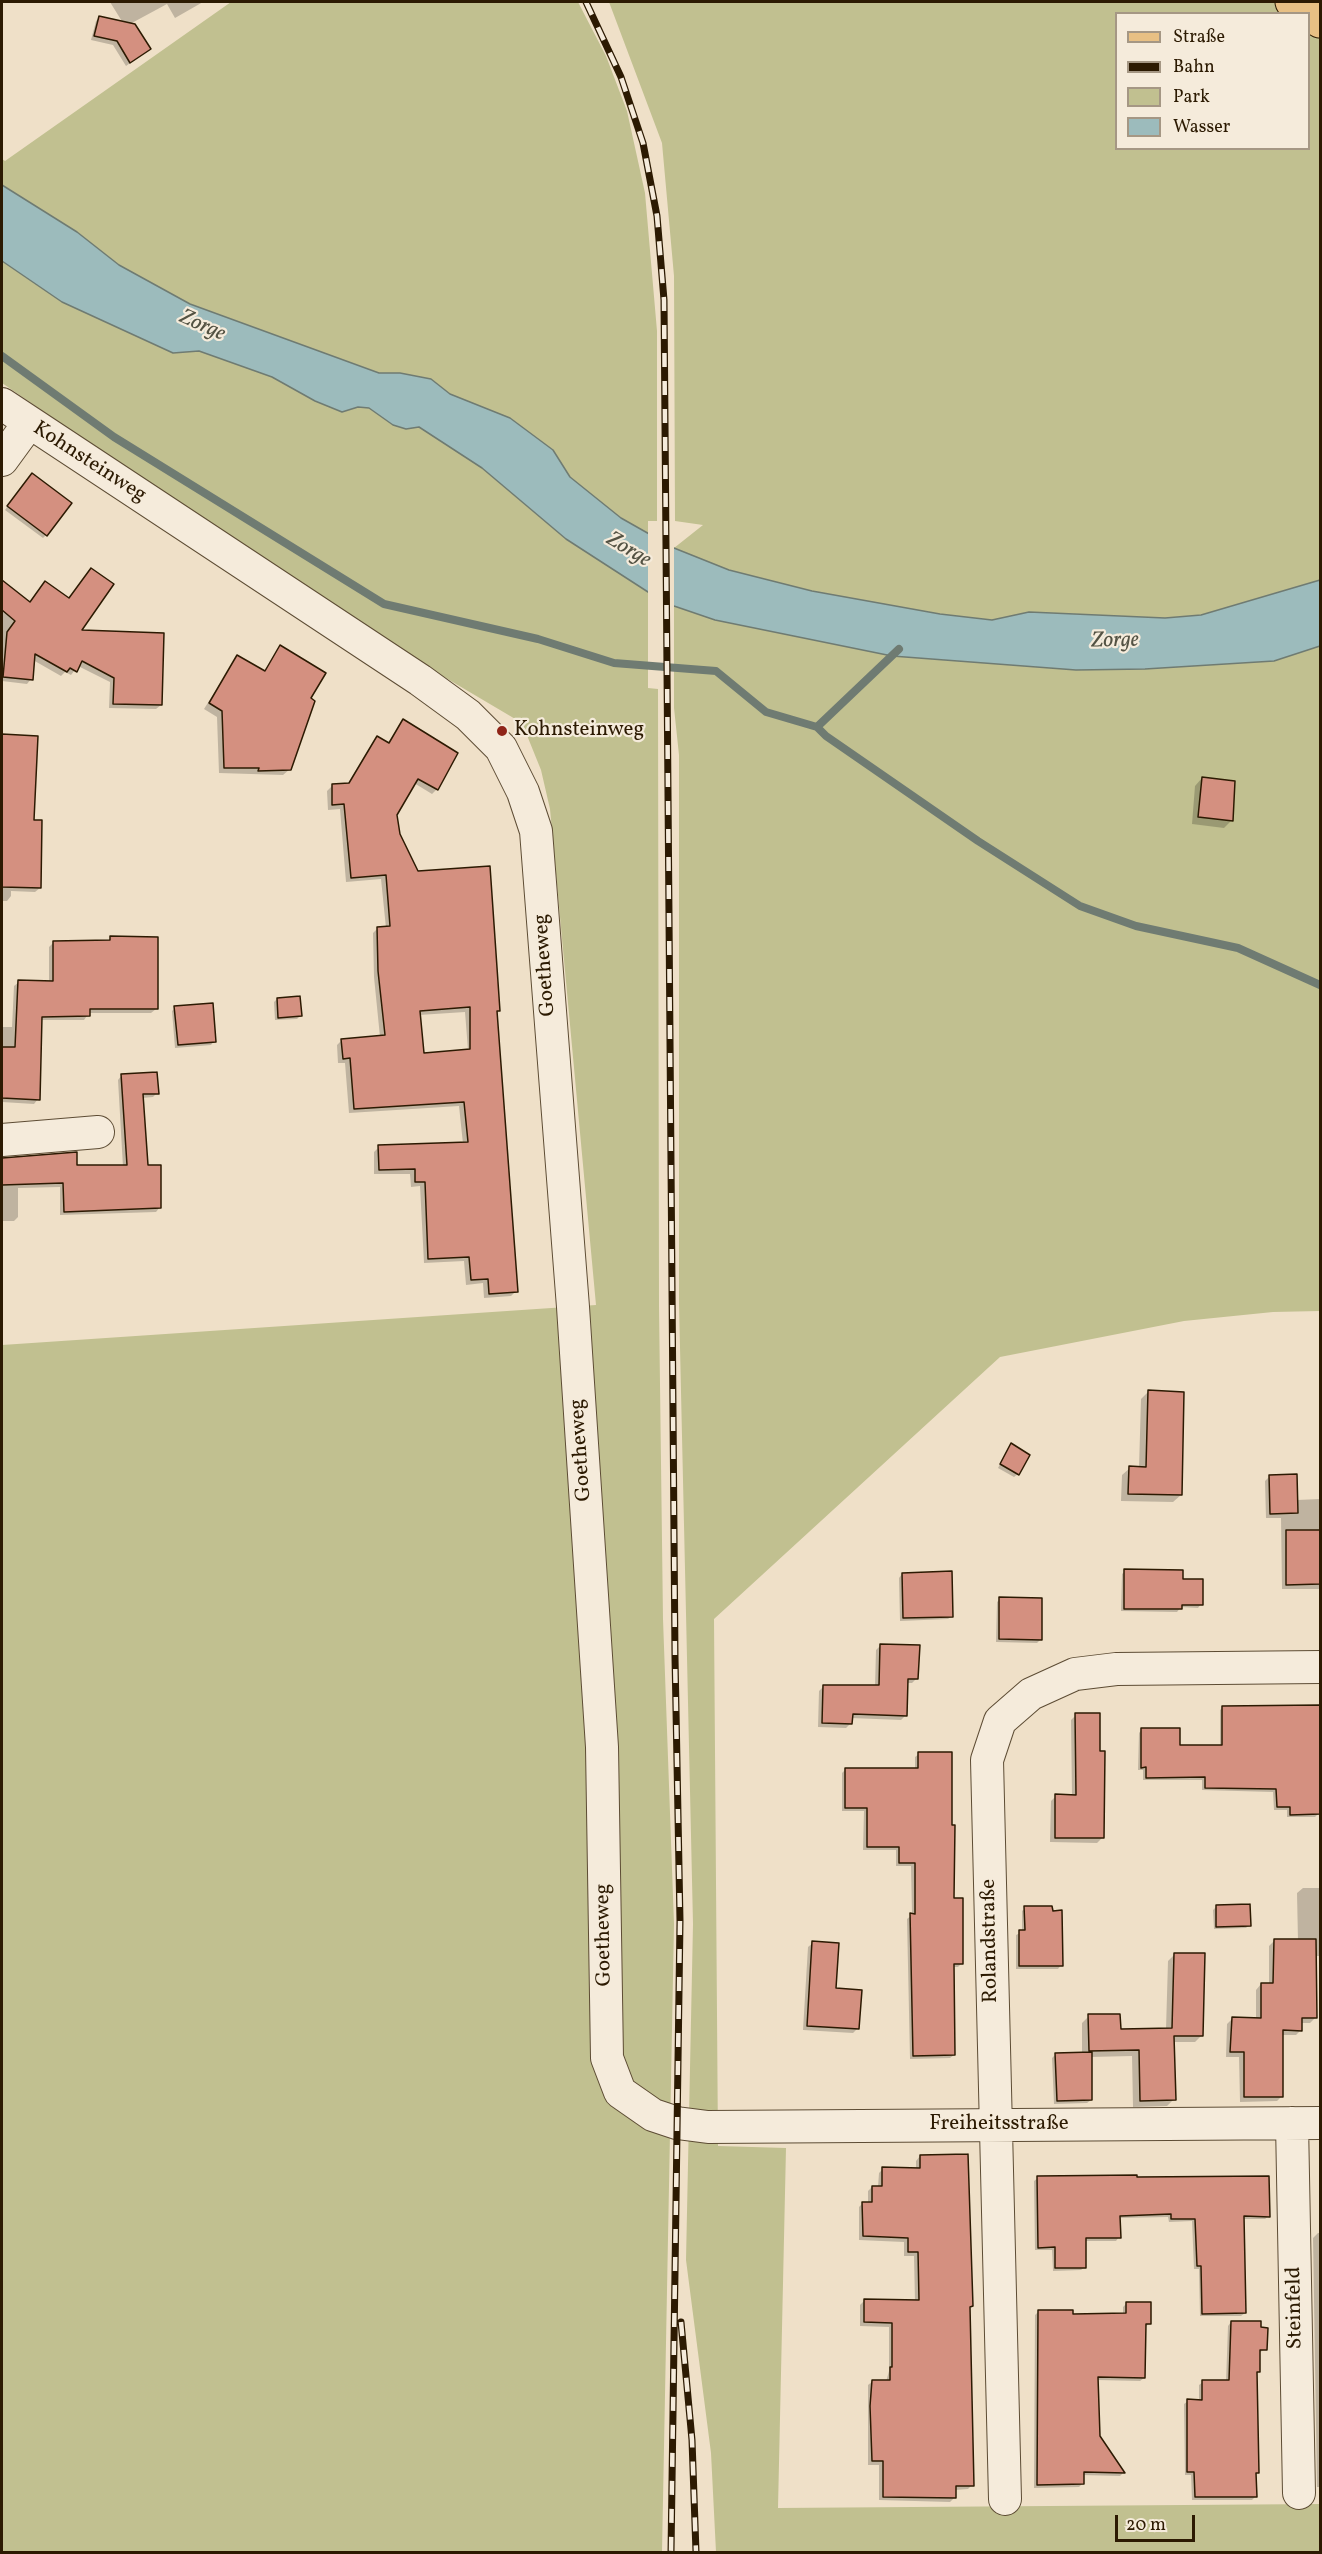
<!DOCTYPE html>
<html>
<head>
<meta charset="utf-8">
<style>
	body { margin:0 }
	#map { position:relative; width:1322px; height:2554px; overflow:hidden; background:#efe0c8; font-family:Vollkorn,serif }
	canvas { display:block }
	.frame { position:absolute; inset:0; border:3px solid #2c1a02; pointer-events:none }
	.legend { position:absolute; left:1115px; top:12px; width:195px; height:138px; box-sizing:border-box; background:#f5ebdb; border:2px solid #a59784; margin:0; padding:8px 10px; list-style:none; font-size:18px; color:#2c1a02 }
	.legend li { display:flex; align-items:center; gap:12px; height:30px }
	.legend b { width:30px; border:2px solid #a59784 }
	.scale { position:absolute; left:1115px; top:2515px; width:80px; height:27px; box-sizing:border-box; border:3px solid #2c1a02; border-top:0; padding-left:8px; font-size:18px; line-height:21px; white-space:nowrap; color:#2c1a02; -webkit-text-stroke:4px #f5ebdb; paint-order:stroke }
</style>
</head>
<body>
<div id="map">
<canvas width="1322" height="2554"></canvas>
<div class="frame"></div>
<ul class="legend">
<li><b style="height:8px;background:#e8c084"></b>Straße</li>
<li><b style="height:8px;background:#2c1a02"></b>Bahn</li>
<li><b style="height:16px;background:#c1c090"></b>Park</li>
<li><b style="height:16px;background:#9cbbbc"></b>Wasser</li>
</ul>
<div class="scale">20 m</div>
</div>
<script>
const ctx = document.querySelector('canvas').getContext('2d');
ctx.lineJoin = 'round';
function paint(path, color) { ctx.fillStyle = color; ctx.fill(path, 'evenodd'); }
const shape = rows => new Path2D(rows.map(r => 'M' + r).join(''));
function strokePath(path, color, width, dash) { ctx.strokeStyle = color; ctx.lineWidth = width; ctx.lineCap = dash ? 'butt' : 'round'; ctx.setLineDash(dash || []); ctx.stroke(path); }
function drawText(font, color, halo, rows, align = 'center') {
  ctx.font = font + ' Vollkorn,serif'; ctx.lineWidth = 4.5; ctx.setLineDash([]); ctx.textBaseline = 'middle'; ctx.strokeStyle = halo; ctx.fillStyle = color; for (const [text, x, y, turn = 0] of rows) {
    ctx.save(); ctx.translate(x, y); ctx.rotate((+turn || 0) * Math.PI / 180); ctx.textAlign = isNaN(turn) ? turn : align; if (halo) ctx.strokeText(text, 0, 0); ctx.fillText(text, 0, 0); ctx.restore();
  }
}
paint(shape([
	[231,2,578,2,606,56,627,111,645,193,657,331,657,521,648,521,648,534,621,518,570,477,553,450,510,418,450,394,431,379,400,373,379,373,190,304,119,265,77,232,2,185,2,159,5,161],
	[609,2,1320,2,1320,580,1201,615,1165,618,1029,612,992,620,940,614,812,591,729,570,674,548,703,525,675,521,674,276,662,143],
	[1116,14,1308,14,1308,148,1116,148],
	[2,261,62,302,173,353,199,351,272,377,315,401,342,412,358,407,370,408,393,425,406,429,419,426,482,468,566,539,648,592,648,688,658,689,659,1306,663,1619,674,1924,662,2552,2,2552,2,1345,596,1305,550,809,541,770,522,723,341,616,2,383],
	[674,606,715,620,892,656,1076,670,1145,669,1273,661,1320,646,1320,1311,1273,1312,1184,1321,1000,1357,714,1619,718,2146,786,2148,778,2508,1320,2504,1320,2552,716,2552,711,2453,686,2260,693,1924,679,1303,679,755,674,708]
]), '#c1c090');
const water = shape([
	[2,185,77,232,119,265,190,304,379,373,400,373,431,379,450,394,510,418,553,450,570,477,621,518,674,548,729,570,812,591,940,614,992,620,1029,612,1165,618,1201,615,1320,580,1320,646,1274,661,1145,669,1076,670,892,656,715,620,674,606,648,592,566,539,482,468,419,427,406,429,393,425,369,408,358,407,342,412,315,401,272,377,199,351,173,353,62,302,2,261,2,185]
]);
paint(water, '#9cbbbc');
strokePath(water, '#6f7b72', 1.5);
paint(shape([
	[648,531,674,544,674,609,648,595]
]), '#efe0c8');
paint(shape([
	[110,2,203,2,175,18,167,4,130,24,150,49,126,66,113,45,91,40,96,21,100,17,123,23],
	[28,478,46,535,43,538,5,510],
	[2,582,29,604,161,705,156,709,109,708,110,682,78,666,71,675,65,672,61,676,33,660,31,679,27,684,2,681],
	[281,647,309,699,290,769,283,775,219,773,217,717,204,709,237,657,263,672],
	[403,721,437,789,432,794,414,783,396,815,398,835,417,873,498,1010,496,1013,516,1291,511,1296,484,1298,483,1283,466,1285,464,1261,424,1263,420,1186,411,1187,410,1174,374,1174,374,1152,379,1147,463,1144,459,1106,349,1113,345,1063,338,1063,337,1045,342,1040,380,1037,374,977,373,933,378,928,386,928,381,879,346,882,340,809,328,810,327,791,332,786,347,785,373,742,377,737,387,744],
	[465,1012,468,1050,422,1054,419,1015],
	[2,735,37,737,32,822,40,888,35,892,11,891,11,896,7,901,2,901],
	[1202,778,1232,820,1224,828,1192,824,1195,786],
	[111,938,156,1009,151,1013,89,1013,84,1020,40,1020,38,1099,34,1104,2,1102,2,1027,12,1027,14,986,19,982,49,983,49,947,54,942,107,942],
	[277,999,300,1016,297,1019,275,1020,274,1002],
	[175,1008,214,1041,211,1045,175,1048,172,1011],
	[122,1075,157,1093,153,1097,142,1098,147,1167,160,1207,156,1212,60,1215,60,1187,18,1188,18,1217,14,1221,2,1221,2,1159,76,1167,123,1167,118,1080],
	[1148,1392,1181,1495,1173,1502,1121,1501,1122,1475,1130,1468,1139,1468,1141,1399],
	[1008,1449,1018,1474,1014,1477,998,1468],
	[1270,1476,1297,1500,1320,1499,1320,1589,1282,1589,1281,1518,1266,1518,1265,1481],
	[1125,1571,1181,1580,1201,1604,1198,1608,1181,1607,1177,1612,1121,1611,1122,1574],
	[902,1574,952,1616,948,1619,900,1621,899,1578],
	[1000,1599,1040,1640,1037,1643,996,1642,997,1602],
	[881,1645,917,1678,912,1683,907,1683,906,1715,901,1720,851,1718,851,1723,846,1728,818,1727,819,1691,824,1686,875,1687,876,1650],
	[1320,1706,1320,1745,1317,1745,1318,1814,1315,1817,1287,1817,1287,1810,1274,1810,1273,1792,1202,1790,1202,1780,1143,1780,1143,1770,1138,1770,1139,1733,1142,1729,1178,1746,1220,1746,1220,1710,1223,1707],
	[1076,1715,1102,1838,1097,1843,1050,1842,1051,1801,1056,1796,1072,1796,1071,1720],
	[919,1754,952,1900,962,1963,958,1967,953,1967,954,2055,950,2058,910,2059,907,1919,912,1915,911,1866,896,1866,896,1850,863,1850,864,1811,842,1811,842,1773,846,1769,915,1770,915,1757],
	[1303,1888,1320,1888,1320,1956,1315,1956,1315,2018,1310,2023,1301,2023,1301,2030,1296,2035,1281,2035,1282,2096,1277,2101,1240,2102,1239,2057,1226,2057,1227,2024,1232,2019,1256,2019,1256,1990,1261,1984,1269,1984,1269,1946,1274,1941,1298,1941,1297,1893],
	[1216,1907,1249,1925,1246,1928,1214,1929,1213,1910],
	[1025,1908,1061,1965,1058,1969,1016,1969,1016,1935,1022,1932,1022,1911],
	[813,1943,834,1989,858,2028,853,2033,803,2030,808,1947],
	[1175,1954,1202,2035,1195,2042,1173,2042,1174,2099,1167,2106,1133,2107,1132,2056,1090,2057,1091,2100,1087,2103,1054,2104,1052,2058,1056,2054,1082,2054,1082,2023,1089,2016,1119,2030,1166,2029,1168,1961],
	[920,2156,971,2306,968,2309,972,2485,968,2489,955,2490,955,2497,950,2502,879,2500,879,2465,868,2465,868,2385,873,2381,886,2382,889,2371,889,2327,860,2326,860,2305,864,2301,915,2302,914,2256,904,2256,904,2242,859,2240,859,2207,863,2203,868,2203,868,2191,872,2187,878,2187,879,2173,883,2169,916,2169,916,2161],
	[1038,2178,1269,2216,1265,2219,1243,2219,1245,2313,1241,2316,1200,2316,1199,2269,1194,2269,1192,2221,1169,2222,1168,2217,1119,2218,1119,2237,1116,2241,1084,2241,1085,2267,1081,2270,1053,2271,1052,2250,1035,2250,1034,2181],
	[1318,2233,1320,2233,1320,2487,1317,2487,1313,2238],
	[1126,2304,1150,2323,1145,2327,1144,2378,1140,2381,1097,2380,1098,2437,1123,2473,1120,2476,1082,2475,1082,2484,1079,2487,1034,2488,1035,2315,1038,2312,1072,2315,1123,2314,1123,2307],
	[1231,2322,1265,2349,1259,2353,1258,2371,1255,2374,1256,2496,1252,2500,1192,2500,1191,2475,1185,2475,1184,2404,1188,2401,1199,2401,1199,2385,1203,2382,1226,2382,1228,2326]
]), '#0003');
strokePath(shape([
	[2,356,114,437,384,604,538,639,614,663,716,671,766,712,817,727,826,736,978,841,1080,906,1136,926,1238,948,1320,985],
	[817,727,899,649]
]), '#6f7b72', 8);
const building = shape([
	[99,16,135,24,151,49,130,63,117,41,94,36,99,16],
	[32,473,72,503,47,536,7,506,32,473],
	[91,568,114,584,82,630,164,633,162,705,113,704,114,678,82,661,77,672,70,668,67,672,35,654,33,680,3,677,7,632,15,621,2,610,2,580,30,602,45,581,69,598,91,568],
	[280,645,326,673,311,698,315,701,291,770,258,771,259,768,224,768,222,711,209,703,237,655,265,671,280,645],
	[403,719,458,753,438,790,418,779,397,815,400,834,418,871,490,866,500,1011,497,1011,518,1292,489,1294,488,1279,471,1280,469,1257,428,1259,425,1182,415,1182,415,1169,379,1170,378,1145,468,1142,464,1102,354,1109,350,1058,343,1059,341,1039,385,1035,378,971,377,927,390,926,386,875,351,878,344,804,332,805,332,784,349,783,377,736,389,743,403,719],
	[470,1007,470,1049,424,1053,420,1011,470,1007],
	[2,734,38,736,34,820,42,820,41,888,2,887,2,734],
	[1202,777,1235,781,1233,821,1198,817,1202,777],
	[110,936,158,937,158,1009,90,1009,90,1016,42,1017,40,1100,2,1098,2,1047,15,1047,18,980,53,981,53,941,110,940,110,936],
	[300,996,302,1016,278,1018,277,998,300,996],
	[213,1003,216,1042,178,1045,174,1006,213,1003],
	[157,1072,159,1094,143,1094,148,1165,161,1165,161,1208,64,1212,63,1183,2,1185,2,1158,77,1152,77,1165,127,1165,121,1074,157,1072],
	[1148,1390,1184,1392,1182,1495,1128,1494,1129,1466,1146,1467,1148,1390],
	[1011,1443,1030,1455,1019,1475,1000,1464,1011,1443],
	[1297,1474,1298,1513,1270,1514,1269,1475,1297,1474],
	[1286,1530,1320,1530,1320,1584,1286,1585,1286,1530],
	[1124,1569,1183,1570,1183,1579,1203,1579,1203,1605,1182,1605,1182,1609,1124,1609,1124,1569],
	[952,1571,953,1617,903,1618,902,1573,952,1571],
	[999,1597,1042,1598,1042,1640,999,1639,999,1597],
	[880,1644,920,1645,918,1679,908,1679,907,1716,853,1714,852,1724,822,1723,823,1685,879,1685,880,1644],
	[1320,1705,1320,1814,1290,1815,1290,1807,1277,1807,1276,1789,1205,1788,1205,1777,1146,1778,1146,1767,1141,1768,1141,1728,1180,1728,1180,1745,1222,1745,1222,1706,1320,1705],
	[1075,1713,1100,1713,1100,1751,1105,1751,1104,1838,1055,1838,1055,1794,1076,1795,1075,1713],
	[918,1752,952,1752,952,1825,955,1825,954,1898,963,1898,963,1964,954,1964,955,2055,913,2056,910,1913,915,1914,915,1863,899,1863,899,1847,867,1847,867,1808,845,1808,845,1768,918,1768,918,1752],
	[1250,1904,1251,1926,1216,1927,1216,1905,1250,1904],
	[1024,1906,1052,1906,1053,1911,1062,1910,1063,1966,1019,1966,1019,1930,1025,1930,1024,1906],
	[1274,1939,1316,1939,1317,2018,1302,2018,1302,2031,1283,2030,1283,2097,1244,2097,1244,2052,1230,2052,1232,2017,1261,2018,1261,1983,1273,1983,1274,1939],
	[812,1941,839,1943,836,1988,862,1990,859,2029,807,2026,812,1941],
	[1174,1953,1205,1953,1203,2036,1174,2036,1176,2100,1140,2101,1139,2050,1089,2051,1088,2014,1120,2014,1121,2029,1172,2028,1174,1953],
	[1092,2052,1092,2100,1057,2101,1055,2053,1092,2052],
	[968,2154,973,2306,970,2307,974,2486,956,2486,956,2498,883,2497,883,2461,872,2461,870,2406,872,2380,890,2380,890,2367,892,2367,892,2323,864,2322,864,2299,919,2300,918,2252,908,2252,908,2238,863,2236,862,2202,872,2202,872,2186,882,2186,882,2167,920,2168,920,2155,968,2154],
	[1137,2175,1137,2177,1269,2176,1270,2217,1244,2216,1246,2313,1202,2314,1201,2266,1197,2266,1195,2219,1171,2219,1171,2214,1120,2216,1121,2238,1086,2238,1086,2268,1055,2268,1055,2247,1038,2248,1037,2176,1137,2175],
	[1126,2302,1151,2302,1151,2324,1146,2324,1145,2378,1098,2377,1100,2436,1125,2473,1084,2472,1084,2484,1037,2485,1038,2310,1073,2310,1073,2314,1126,2313,1126,2302],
	[1231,2321,1261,2321,1261,2327,1268,2328,1267,2350,1260,2350,1260,2372,1257,2372,1259,2473,1256,2473,1257,2497,1195,2497,1194,2472,1187,2472,1187,2399,1202,2400,1202,2380,1229,2380,1231,2321]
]);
paint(building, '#d49080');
strokePath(building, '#2c1a02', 1.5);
const minor = shape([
	[2,404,420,680,468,715,501,748,523,792,536,831,573,1307,602,1747,607,2058,620,2092,653,2115,677,2123,708,2127,1320,2123],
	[2,460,29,423],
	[2,1140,98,1132],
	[1292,2123,1299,2493],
	[1005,2499,987,1760,1000,1721,1031,1694,1075,1674,1116,1669,1320,1667]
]);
const primary = shape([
	[1292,2,1320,21]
]);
strokePath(minor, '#5d4c34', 34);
strokePath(primary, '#2c1a02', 35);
strokePath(minor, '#f5ebdb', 32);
strokePath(primary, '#e8c084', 33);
const rail = shape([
	[586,2,621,77,643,143,657,216,664,300,675,1657,680,1921,671,2552],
	[681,2322,692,2440,696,2552]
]);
strokePath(rail, '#2c1a02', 7);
strokePath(rail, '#f5ebdb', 4.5, [14]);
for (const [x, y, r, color] of [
	[502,731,6,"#8f2418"]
]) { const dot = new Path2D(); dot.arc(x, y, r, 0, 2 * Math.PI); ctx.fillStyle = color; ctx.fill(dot); strokePath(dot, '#f5ebdb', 2); }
drawText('21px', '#2c1a02', '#f5ebdb', [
	["Kohnsteinweg",89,463,33],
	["Goetheweg",546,965,-94],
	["Goetheweg",582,1450,-94],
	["Goetheweg",605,1935,-91],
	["Rolandstraße",991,1941,-91],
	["Freiheitsstraße",999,2125],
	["Steinfeld",1296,2308,-91]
]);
drawText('21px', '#2c1a02', '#f5ebdb', [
	["Kohnsteinweg",514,731]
], 'left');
drawText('italic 22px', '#535243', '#f5ebdb', [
	["Zorge",202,327,24],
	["Zorge",628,551,31],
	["Zorge",1115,642,-1]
]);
</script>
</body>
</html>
